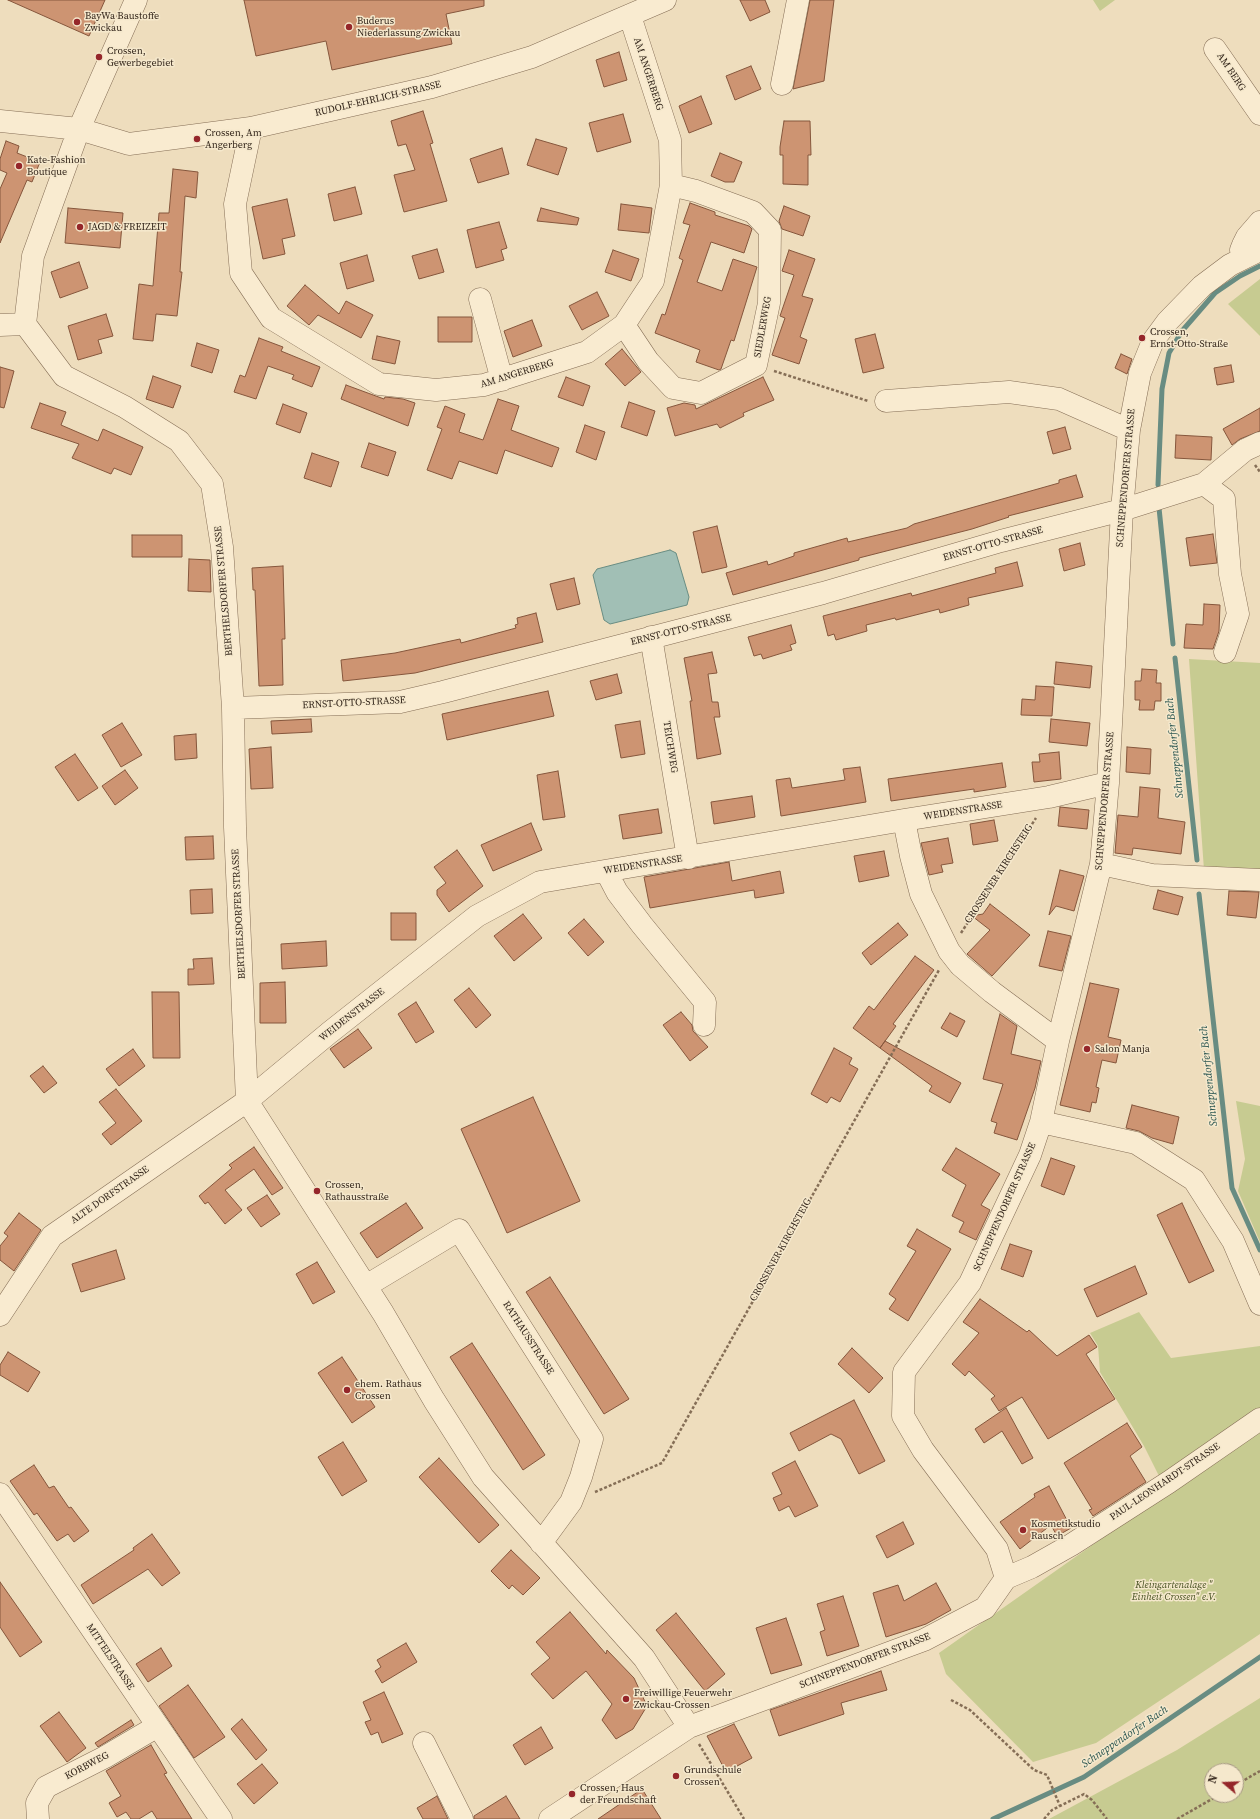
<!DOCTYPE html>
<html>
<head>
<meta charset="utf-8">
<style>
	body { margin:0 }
	#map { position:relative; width:1260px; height:1819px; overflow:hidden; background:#eeddbd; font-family:"Source Serif 4",serif }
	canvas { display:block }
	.north { position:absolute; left:1204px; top:1763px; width:40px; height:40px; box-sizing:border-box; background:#f5e8cc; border:1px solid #a89a85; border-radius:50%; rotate:289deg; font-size:11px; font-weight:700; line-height:16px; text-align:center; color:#34261b }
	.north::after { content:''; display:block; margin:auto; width:14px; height:18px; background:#95262a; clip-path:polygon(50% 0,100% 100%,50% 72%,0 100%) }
</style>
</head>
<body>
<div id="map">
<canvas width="1260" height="1819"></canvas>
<div class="north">N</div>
</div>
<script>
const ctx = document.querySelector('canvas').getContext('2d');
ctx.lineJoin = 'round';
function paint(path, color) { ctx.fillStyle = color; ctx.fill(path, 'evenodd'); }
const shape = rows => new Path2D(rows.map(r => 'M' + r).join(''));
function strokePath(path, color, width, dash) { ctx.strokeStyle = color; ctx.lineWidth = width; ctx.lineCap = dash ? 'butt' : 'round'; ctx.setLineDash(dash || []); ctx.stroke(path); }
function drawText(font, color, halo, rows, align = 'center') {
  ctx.font = font + ' "Source Serif 4",serif'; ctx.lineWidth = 3; ctx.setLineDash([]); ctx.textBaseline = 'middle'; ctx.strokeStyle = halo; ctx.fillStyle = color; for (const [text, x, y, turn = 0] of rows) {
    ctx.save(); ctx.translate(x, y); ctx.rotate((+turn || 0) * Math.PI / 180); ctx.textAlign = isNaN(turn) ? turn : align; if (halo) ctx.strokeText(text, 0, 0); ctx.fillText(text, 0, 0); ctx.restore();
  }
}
paint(shape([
	[1093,0,1115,0,1100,11],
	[1260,279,1260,336,1228,304],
	[1189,659,1260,663,1260,873,1204,870],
	[1236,1101,1260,1106,1260,1242,1238,1191,1245,1159],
	[1139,1312,1171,1358,1260,1346,1260,1415,1162,1482,1144,1446,1100,1372,1098,1346,1090,1333],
	[1260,1427,1260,1634,1096,1743,1033,1762,946,1674,939,1653],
	[1260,1698,1260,1819,1049,1819,1177,1750],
	[1212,1771,1236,1771,1236,1795,1212,1795]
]), '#c7cb91');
const water = shape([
	[670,550,676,553,689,597,687,605,610,624,604,620,593,575,597,569,670,550]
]);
paint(water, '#a1bfb5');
strokePath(water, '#688c82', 1);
strokePath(shape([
	[1158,485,1162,389,1169,353,1182,331,1215,293,1240,276,1260,266],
	[1159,508,1173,644],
	[1175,658,1197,860],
	[1199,894,1232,1188,1260,1250],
	[993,1819,1084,1777,1260,1657]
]), '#688c82', 5);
const building = shape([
	[8,0,105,0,89,36,8,0],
	[244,0,484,0,484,6,446,14,452,44,332,70,326,41,256,56,244,0],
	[740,0,765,0,770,12,750,21,740,0],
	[810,0,834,0,824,81,793,89,810,0],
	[619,52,627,80,604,87,596,60,619,52],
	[751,66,761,89,735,100,726,76,751,66],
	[701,96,712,124,689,133,679,106,701,96],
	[423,111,433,143,430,144,447,201,404,212,394,175,415,170,406,144,398,146,391,121,423,111],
	[623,114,631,142,597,152,589,123,623,114],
	[784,121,810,121,811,155,808,155,808,185,783,184,783,155,780,155,780,147,784,121],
	[536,139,567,148,558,175,527,165,536,139],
	[6,141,19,146,17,153,40,162,32,182,27,180,0,243,0,189,7,173,0,170,0,159,6,141],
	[502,148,509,174,478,183,470,159,502,148],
	[720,153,742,162,734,182,725,182,711,176,720,153],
	[173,169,198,172,196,198,185,196,180,272,182,272,177,316,156,314,153,341,133,339,139,284,153,286,159,213,169,213,173,169],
	[355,187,362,214,334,221,328,194,355,187],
	[287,199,295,236,282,239,285,254,263,259,252,207,287,199],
	[690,203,715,212,715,215,749,226,752,229,744,253,711,242,697,282,722,291,733,259,757,267,734,341,731,340,721,369,719,370,696,362,700,350,655,333,662,314,665,315,683,260,679,258,690,225,683,223,690,203],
	[621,204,652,208,649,233,618,230,621,204],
	[784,206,810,216,803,236,782,229,779,221,784,206],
	[68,208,123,213,120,248,65,243,68,208],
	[541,208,579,218,577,225,537,221,541,208],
	[499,222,507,248,501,250,504,260,476,268,467,230,499,222],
	[437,249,444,272,419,279,412,256,437,249],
	[613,250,639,259,631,281,605,272,613,250],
	[789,250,815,259,802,296,813,299,800,337,807,340,799,364,772,355,785,318,780,316,794,275,782,271,789,250],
	[367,255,374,281,347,289,340,263,367,255],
	[79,262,88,288,60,298,51,272,79,262],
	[305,285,339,314,346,301,373,315,361,338,318,315,309,325,287,306,305,285],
	[597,292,609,316,582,330,569,306,597,292],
	[106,314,113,336,98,340,102,353,78,360,68,326,106,314],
	[438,317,472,317,472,342,438,342,438,317],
	[532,320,542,346,513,357,504,331,532,320],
	[875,334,884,368,863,373,855,339,875,334],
	[377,336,400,341,395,364,372,359,377,336],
	[259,338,283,347,281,351,320,367,312,387,292,379,294,375,268,366,256,399,234,392,240,375,245,377,259,338],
	[197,343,219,350,212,373,191,366,197,343],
	[622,349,641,372,625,386,605,364,622,349],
	[1121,354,1132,359,1127,374,1115,368,1121,354],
	[1231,365,1234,382,1217,385,1214,368,1231,365],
	[0,367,14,371,4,408,0,407,0,367],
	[153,376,181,386,173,408,146,399,153,376],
	[566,377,590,386,583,406,558,397,566,377],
	[763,377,774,400,743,413,744,416,720,428,717,424,675,436,667,408,684,403,695,405,696,409,763,377],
	[346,385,384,399,385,397,403,399,415,403,408,426,341,399,346,385],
	[498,399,519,406,511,430,559,448,552,467,505,450,497,474,459,461,452,479,427,470,442,429,437,427,445,406,465,414,459,432,483,440,498,399],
	[629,402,655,411,647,436,621,427,629,402],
	[40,403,66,412,61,425,98,441,103,429,143,447,131,475,114,468,111,474,72,458,79,444,31,428,40,403],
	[283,404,307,413,300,433,276,424,283,404],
	[1260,408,1260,431,1240,439,1232,445,1223,429,1260,408],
	[585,425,605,432,596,460,576,452,585,425],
	[1065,427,1071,449,1053,454,1047,432,1065,427],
	[1176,435,1212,437,1211,460,1175,458,1176,435],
	[369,443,396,452,388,476,361,467,369,443],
	[312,453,339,462,331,487,304,478,312,453],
	[1076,475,1083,497,1008,516,1009,517,972,529,859,558,859,560,733,595,726,573,767,561,768,565,794,556,794,553,847,538,848,542,907,528,914,524,1059,483,1059,480,1076,475],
	[717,526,727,567,702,573,693,532,717,526],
	[1213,534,1217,563,1190,566,1186,538,1213,534],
	[132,535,182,535,182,557,132,557,132,535],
	[1080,543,1085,565,1064,571,1059,549,1080,543],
	[189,559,210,560,211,592,188,591,189,559],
	[1017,562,1023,586,968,598,969,605,940,613,939,609,896,620,895,618,866,625,867,631,836,640,834,634,828,636,823,616,911,593,912,596,996,573,995,568,1017,562],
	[283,566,285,639,282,639,283,685,259,686,255,590,253,590,252,568,283,566],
	[574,578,580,604,557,610,550,584,574,578],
	[1204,604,1220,605,1219,631,1213,649,1184,648,1186,624,1203,625,1204,604],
	[536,613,543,642,415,673,343,681,341,660,395,653,460,639,461,643,516,628,515,625,518,624,517,618,536,613],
	[791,625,796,643,790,645,792,650,763,659,761,654,754,656,748,637,791,625],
	[712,652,717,673,708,674,712,702,718,702,720,717,714,717,721,754,697,759,690,701,692,701,684,658,712,652],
	[1056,662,1092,666,1090,688,1054,684,1056,662],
	[1142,669,1157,670,1156,683,1161,683,1161,701,1155,701,1154,710,1139,710,1140,700,1135,700,1135,681,1141,681,1142,669],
	[617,674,622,693,596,700,590,681,617,674],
	[1036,686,1054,687,1052,716,1021,715,1022,699,1035,700,1036,686],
	[548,691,554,716,447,740,442,714,548,691],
	[311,719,312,732,272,734,271,721,311,719],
	[1051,719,1090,723,1087,746,1049,742,1051,719],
	[640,721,645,754,621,758,615,725,640,721],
	[122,723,142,755,121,767,102,735,122,723],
	[196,734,197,758,175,760,174,736,196,734],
	[271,747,273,788,251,789,249,749,271,747],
	[1127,747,1151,749,1150,774,1126,772,1127,747],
	[1059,752,1061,779,1034,782,1032,762,1040,762,1039,754,1059,752],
	[75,754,98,788,78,801,55,767,75,754],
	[1002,763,1006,787,974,792,974,789,891,801,888,779,1002,763],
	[860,767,866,802,781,816,776,780,790,778,792,788,845,780,843,769,860,767],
	[125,770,138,788,115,805,102,786,125,770],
	[558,771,565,817,543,820,537,775,558,771],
	[1140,787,1160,789,1158,818,1185,822,1181,854,1133,848,1132,855,1115,853,1118,815,1138,817,1140,787],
	[752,796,755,817,714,824,711,802,752,796],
	[1060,807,1089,810,1087,829,1058,826,1060,807],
	[658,809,662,833,623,839,619,815,658,809],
	[994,820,998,841,973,845,970,824,994,820],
	[531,823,542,850,493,871,481,845,531,823],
	[213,836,214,859,186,860,185,837,213,836],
	[948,838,953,863,941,865,943,872,929,875,921,843,948,838],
	[457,850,483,886,449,912,437,895,437,890,446,883,434,867,457,850],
	[884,851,889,876,859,882,854,856,884,851],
	[729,862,732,881,780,871,784,893,755,898,754,890,650,908,644,877,729,862],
	[1060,870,1084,876,1074,911,1056,906,1049,915,1060,870],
	[212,889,213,913,191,914,190,890,212,889],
	[1158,890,1183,897,1178,915,1153,909,1158,890],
	[1229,891,1259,892,1256,918,1227,915,1229,891],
	[990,904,1030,935,992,976,967,954,990,930,972,916,983,914,990,904],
	[391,913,416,913,416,940,391,940,391,913],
	[523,914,542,938,514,961,494,936,523,914],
	[584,919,604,942,588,956,568,933,584,919],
	[898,923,908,935,871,965,862,953,898,923],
	[1048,931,1071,936,1062,971,1039,966,1048,931],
	[326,941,327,966,282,969,281,944,326,941],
	[915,956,934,970,893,1024,896,1026,880,1048,853,1028,869,1006,874,1010,915,956],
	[212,958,214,984,188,985,188,969,194,969,193,959,212,958],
	[285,982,286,1023,260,1023,260,983,285,982],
	[1090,983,1119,989,1108,1037,1121,1040,1116,1063,1102,1060,1096,1087,1099,1088,1096,1103,1092,1102,1090,1112,1060,1105,1090,983],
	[469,988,491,1015,476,1028,454,1000,469,988],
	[152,992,179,992,180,1058,153,1058,152,992],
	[416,1002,434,1032,416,1043,398,1014,416,1002],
	[681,1012,692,1025,693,1031,708,1047,690,1061,663,1025,681,1012],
	[950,1013,965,1021,957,1037,941,1028,950,1013],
	[1000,1014,1017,1026,1011,1054,1041,1061,1035,1088,1017,1140,994,1133,997,1123,991,1121,1003,1084,983,1079,1000,1014],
	[358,1029,372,1048,344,1068,330,1049,358,1029],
	[885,1041,961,1083,950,1103,929,1091,932,1086,880,1048,885,1041],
	[834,1048,852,1058,849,1064,858,1069,840,1102,831,1097,827,1103,811,1094,834,1048],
	[133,1049,145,1066,119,1086,106,1069,133,1049],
	[43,1066,57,1083,44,1093,30,1076,43,1066],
	[116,1089,142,1121,111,1145,102,1134,116,1123,99,1102,116,1089],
	[533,1097,580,1201,507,1233,461,1129,533,1097],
	[1132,1105,1179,1117,1173,1144,1152,1138,1139,1131,1126,1128,1132,1105],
	[254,1147,283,1188,272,1195,254,1169,225,1190,242,1210,225,1224,208,1202,205,1204,199,1196,232,1168,229,1165,254,1147],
	[956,1148,1000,1174,981,1205,990,1210,976,1240,959,1232,964,1222,952,1216,966,1185,942,1170,956,1148],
	[1051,1158,1075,1166,1064,1195,1041,1186,1051,1158],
	[267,1195,280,1214,261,1227,247,1208,267,1195],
	[406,1203,423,1228,377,1258,360,1233,406,1203],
	[1182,1203,1214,1271,1189,1283,1157,1215,1182,1203],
	[19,1213,41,1230,14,1271,0,1260,0,1246,8,1236,4,1233,19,1213],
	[917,1229,951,1249,908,1321,889,1309,896,1299,889,1294,916,1251,907,1246,917,1229],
	[1010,1244,1032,1251,1023,1277,1001,1269,1010,1244],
	[116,1250,125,1279,81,1292,72,1264,116,1250],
	[317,1262,335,1292,313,1304,296,1274,317,1262],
	[1135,1266,1147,1294,1097,1317,1084,1289,1135,1266],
	[550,1277,629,1399,604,1414,526,1292,550,1277],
	[980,1299,1027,1332,1029,1330,1057,1356,1089,1335,1097,1347,1086,1354,1115,1399,1048,1439,1022,1397,999,1411,991,1399,995,1396,969,1371,965,1376,952,1364,979,1333,963,1322,980,1299],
	[472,1343,545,1455,523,1470,450,1357,472,1343],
	[852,1348,883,1378,869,1393,838,1364,852,1348],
	[8,1352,40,1372,28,1392,0,1375,0,1365,8,1352],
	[342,1357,375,1407,352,1423,318,1373,342,1357],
	[854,1400,885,1461,859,1474,841,1439,831,1434,799,1451,790,1433,854,1400],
	[1006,1408,1033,1458,1022,1464,1002,1431,984,1443,975,1429,1006,1408],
	[1127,1423,1142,1447,1130,1456,1146,1482,1093,1516,1089,1510,1092,1509,1064,1463,1127,1423],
	[343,1442,367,1481,342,1496,318,1457,343,1442],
	[439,1458,499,1525,479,1543,419,1477,439,1458],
	[795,1461,818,1506,795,1517,789,1506,779,1511,773,1498,782,1494,772,1473,795,1461],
	[34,1465,49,1488,54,1486,69,1508,71,1507,89,1531,74,1542,68,1534,57,1541,37,1513,34,1515,10,1481,34,1465],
	[1049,1486,1071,1528,1057,1536,1051,1525,1020,1549,1000,1522,1035,1497,1034,1494,1049,1486],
	[903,1522,914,1544,887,1558,876,1536,903,1522],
	[152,1534,180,1573,162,1586,148,1569,93,1604,81,1585,134,1550,133,1548,152,1534],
	[511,1550,540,1578,523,1595,512,1585,509,1589,491,1571,511,1550],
	[0,1582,42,1642,20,1657,0,1627,0,1582],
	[936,1583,951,1610,926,1624,886,1637,873,1593,898,1585,904,1601,936,1583],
	[843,1596,859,1646,827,1656,820,1632,825,1630,817,1604,843,1596],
	[570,1612,606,1654,607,1650,634,1678,647,1706,633,1729,616,1739,602,1720,612,1704,586,1671,553,1699,531,1674,550,1658,536,1642,570,1612],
	[676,1613,725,1674,705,1691,656,1630,676,1613],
	[786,1618,802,1665,771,1674,756,1628,786,1618],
	[406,1643,417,1662,382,1683,375,1671,381,1667,377,1660,406,1643],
	[161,1648,172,1666,148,1682,136,1664,161,1648],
	[881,1671,887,1690,841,1703,844,1714,779,1736,770,1710,881,1671],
	[188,1685,225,1737,194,1758,159,1706,188,1685],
	[384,1692,403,1734,382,1743,378,1732,371,1735,365,1722,371,1720,363,1702,384,1692],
	[59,1712,86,1748,67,1762,40,1726,59,1712],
	[242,1719,267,1750,256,1760,231,1729,242,1719],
	[131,1720,134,1725,98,1747,95,1743,131,1720],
	[734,1724,752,1758,726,1772,707,1736,734,1724],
	[541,1727,553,1748,525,1765,513,1745,541,1727],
	[151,1745,167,1773,164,1774,192,1819,157,1819,152,1811,139,1819,131,1819,126,1812,117,1817,109,1803,121,1796,106,1771,151,1745],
	[262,1764,278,1783,254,1804,237,1784,262,1764],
	[642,1789,661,1819,598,1819,642,1789],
	[437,1796,448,1819,423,1819,417,1808,437,1796],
	[506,1796,520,1819,474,1819,474,1816,506,1796]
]);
paint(building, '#cd9472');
strokePath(building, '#85563c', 1);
const minor = shape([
	[136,0,79,129,33,256,25,324,64,376,125,407,179,441,212,484,222,547,233,708,235,827,247,1101],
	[1215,49,1260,114],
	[782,84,798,0],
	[0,121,79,129,129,144,251,128,432,87,532,57,665,0],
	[251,128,235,204,241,273,271,318,379,384,436,390,484,385,587,352,624,325,653,281,671,185,670,140,630,16],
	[1244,257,1241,250,1243,245,1247,237,1260,222],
	[480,299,502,380],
	[0,325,25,324],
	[624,325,648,361,673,388,701,393,756,365,769,303,770,230,753,212,696,191,671,185],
	[886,401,1009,392,1059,399,1129,430],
	[1204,484,1224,499,1230,574,1238,614,1225,652],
	[651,637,688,858],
	[233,708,400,702,443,692,823,593,1001,541,1122,510,1204,484,1245,450,1260,443],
	[904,820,911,856,921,894,949,951,960,965,992,992,1058,1041],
	[1101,864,1152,875,1260,880],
	[606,871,617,892,642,925,705,1002,704,1025],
	[247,1101,383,1313,434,1400,483,1477,644,1658,689,1727],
	[1041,1122,1136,1143,1194,1180,1233,1241,1260,1304],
	[366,1286,459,1230,592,1439,581,1477,571,1502,541,1543],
	[0,1315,52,1236,247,1101,329,1033,477,916,540,882,904,820,1049,797,1108,783],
	[0,1494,221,1819],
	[1006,1578,1032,1567,1071,1545,1169,1482,1260,1419],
	[424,1743,462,1819],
	[38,1819,37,1803,46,1787,105,1757,156,1727],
	[550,1819,689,1727,924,1640,985,1608,1006,1578,997,1549,923,1450,903,1416,904,1372,970,1283,1030,1155,1041,1122,1058,1041,1101,864,1108,783,1122,510,1129,430,1140,373,1153,341,1167,322,1202,286,1230,265,1260,250]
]);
strokePath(minor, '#856e56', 23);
strokePath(shape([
	[774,371,868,401],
	[1255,465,1260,472],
	[961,933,1036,818],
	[595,1492,662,1463,939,970],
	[951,1700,970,1710,1034,1770,1047,1775,1060,1806],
	[699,1744,744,1819],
	[1236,1785,1260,1771],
	[1044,1819,1052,1810,1084,1794,1092,1800,1107,1819],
	[1177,1819,1219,1795]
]), '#856e56', 2.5, [3, 2]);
strokePath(minor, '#f9ebd0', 22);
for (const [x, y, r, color] of [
	[77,22,4,"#95262a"],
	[349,27,4,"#95262a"],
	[99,57,4,"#95262a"],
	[197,139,4,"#95262a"],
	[19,166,4,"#95262a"],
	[80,227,4,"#95262a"],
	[1142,338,4,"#95262a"],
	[1087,1049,4,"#95262a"],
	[317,1191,4,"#95262a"],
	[347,1390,4,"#95262a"],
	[1023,1530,4,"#95262a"],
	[626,1699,4,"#95262a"],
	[676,1776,4,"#95262a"],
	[572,1794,4,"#95262a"]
]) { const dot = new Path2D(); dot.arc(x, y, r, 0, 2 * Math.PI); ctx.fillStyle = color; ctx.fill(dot); strokePath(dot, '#f5e8cc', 1.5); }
drawText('10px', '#34261b', '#f5e8cc', [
	["BayWa Baustoffe",85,16],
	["Zwickau",85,28],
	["Buderus",357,21],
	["Niederlassung Zwickau",357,33],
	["Crossen,",107,51],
	["Gewerbegebiet",107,63],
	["Crossen, Am",205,133],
	["Angerberg",205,145],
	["Kate-Fashion",27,160],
	["Boutique",27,172],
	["JAGD & FREIZEIT",88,227],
	["Crossen,",1150,332],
	["Ernst-Otto-Straße",1150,344],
	["Salon Manja",1095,1049],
	["Crossen,",325,1185],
	["Rathausstraße",325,1197],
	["ehem. Rathaus",355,1384],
	["Crossen",355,1396],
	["Kosmetikstudio",1031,1524],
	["Rausch",1031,1536],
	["Freiwillige Feuerwehr",634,1693],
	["Zwickau-Crossen",634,1705],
	["Grundschule",684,1770],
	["Crossen",684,1782],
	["Crossen, Haus",580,1788],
	["der Freundschaft",580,1800]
], 'left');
drawText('10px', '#34261b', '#f5e8cc', [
	["AM BERG",1231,72,56],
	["AM ANGERBERG",648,74,72],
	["RUDOLF-EHRLICH-STRASSE",378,99,-13],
	["SIEDLERWEG",763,327,-80],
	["AM ANGERBERG",517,374,-17],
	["SCHNEPPENDORFER STRASSE",1126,478,-85],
	["ERNST-OTTO-STRASSE",993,544,-16],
	["BERTHELSDORFER STRASSE",224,591,-95],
	["ERNST-OTTO-STRASSE",681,630,-14],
	["ERNST-OTTO-STRASSE",354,703,-3],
	["TEICHWEG",670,747,81],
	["SCHNEPPENDORFER STRASSE",1105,801,-85],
	["WEIDENSTRASSE",963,811,-9],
	["WEIDENSTRASSE",643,865,-9],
	["CROSSENER KIRCHSTEIG",999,874,-57],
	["BERTHELSDORFER STRASSE",239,914,-93],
	["WEIDENSTRASSE",352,1015,-38],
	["ALTE DORFSTRASSE",110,1195,-35],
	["SCHNEPPENDORFER STRASSE",1005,1207,-66],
	["CROSSENER KIRCHSTEIG",781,1250,-61],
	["RATHAUSSTRASSE",528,1338,57],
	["PAUL-LEONHARDT-STRASSE",1165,1482,-34],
	["MITTELSTRASSE",110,1657,56],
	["SCHNEPPENDORFER STRASSE",865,1661,-21],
	["KORBWEG",87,1766,-28]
]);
drawText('italic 10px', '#475121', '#f5e8cc', [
	["Kleingartenalage \"",1174,1585],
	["Einheit Crossen\" e.V.",1174,1597]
]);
drawText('italic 11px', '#2a5550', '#f5e8cc', [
	["Schneppendorfer Bach",1175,748,-96],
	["Schneppendorfer Bach",1209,1076,-96],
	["Schneppendorfer Bach",1125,1737,-34]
]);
</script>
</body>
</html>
